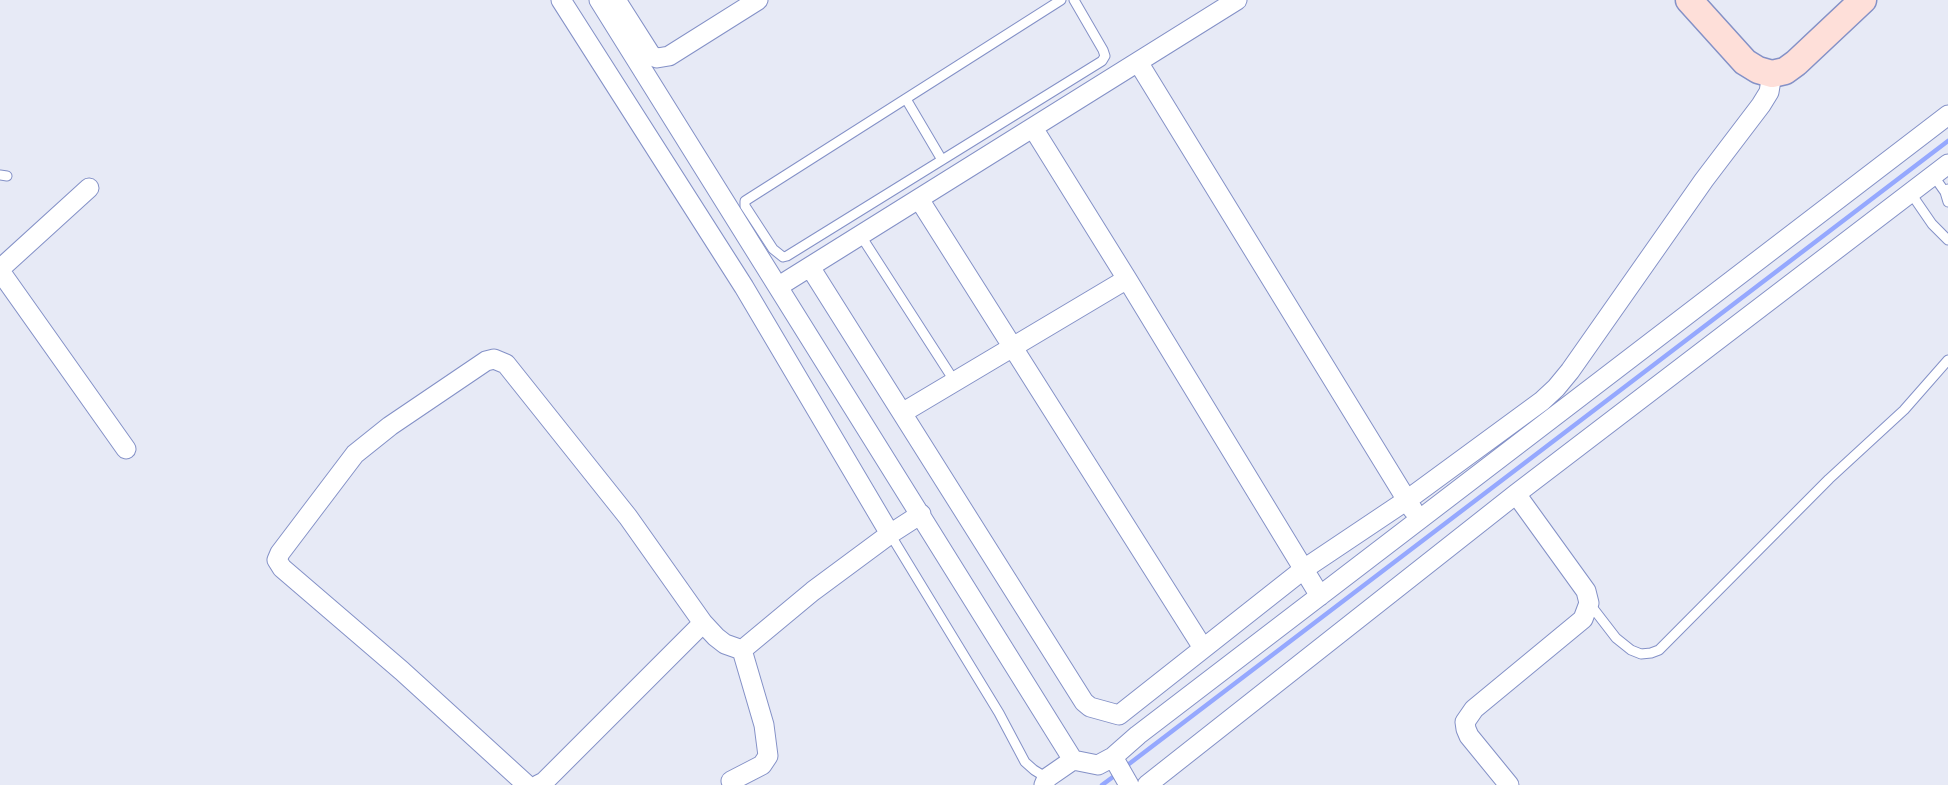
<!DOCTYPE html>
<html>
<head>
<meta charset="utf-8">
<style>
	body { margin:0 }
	canvas { display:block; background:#e7eaf6 }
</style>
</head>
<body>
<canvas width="1948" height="785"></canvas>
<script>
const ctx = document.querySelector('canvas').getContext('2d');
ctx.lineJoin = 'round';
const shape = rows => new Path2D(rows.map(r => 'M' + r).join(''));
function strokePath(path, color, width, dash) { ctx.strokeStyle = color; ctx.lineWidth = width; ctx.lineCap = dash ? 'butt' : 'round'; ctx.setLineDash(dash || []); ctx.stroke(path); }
strokePath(shape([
	[1125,767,1948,141],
	[1102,785,1117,774]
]), '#95a8fe', 4.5);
const lane = shape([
	[1061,0,745,201,745,206,773,249,783,257,787,256,1102,61,1105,56,1103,50,1074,0],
	[906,99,942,160],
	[0,175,7,176],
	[1933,175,1945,192],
	[1948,189,1945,192,1948,202],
	[1910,192,1932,224,1948,240],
	[861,236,955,382],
	[890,534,999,713,1025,762,1034,770,1047,778],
	[1589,603,1616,638,1631,650,1641,654,1651,653,1659,650,1829,479,1904,410,1948,360]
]);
const street = shape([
	[561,0,744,287,890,534],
	[599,0,1073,760],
	[616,0,651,55,657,58,669,56,758,0],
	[1138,62,1413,510],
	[1033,128,1127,279,1320,596],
	[919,199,1203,648],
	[810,267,1084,702,1090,707,1119,715,1304,569,1407,500,1542,401,1556,388,1570,371,1704,180,1761,105,1769,92,1772,74],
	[0,269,89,188],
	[0,271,126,449],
	[779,286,1237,0],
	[902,413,1127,279],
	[742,650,813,591,890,534,921,514],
	[1113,757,1129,785],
	[731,781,762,765,768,756,764,725,742,650],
	[527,785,402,671,282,568,277,560,280,553,355,454,390,426,486,361,494,359,506,364,628,517,703,623,716,637,725,644,742,650],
	[538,785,544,782,703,623],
	[1044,785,1047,778,1073,760,1098,765,1113,757,1138,735,1948,115],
	[1147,785,1516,494,1948,164],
	[1509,785,1469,736,1466,729,1465,722,1474,709,1583,619,1589,603,1586,591,1516,494]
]);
const secondary = shape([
	[1689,0,1745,62,1758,70,1772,74,1785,71,1796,63,1863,0]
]);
strokePath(lane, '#8491c7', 11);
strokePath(street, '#8491c7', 21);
strokePath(secondary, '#8491c7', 29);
strokePath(lane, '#fff', 9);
strokePath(street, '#fff', 19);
strokePath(secondary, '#fedfd9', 26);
</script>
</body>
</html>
